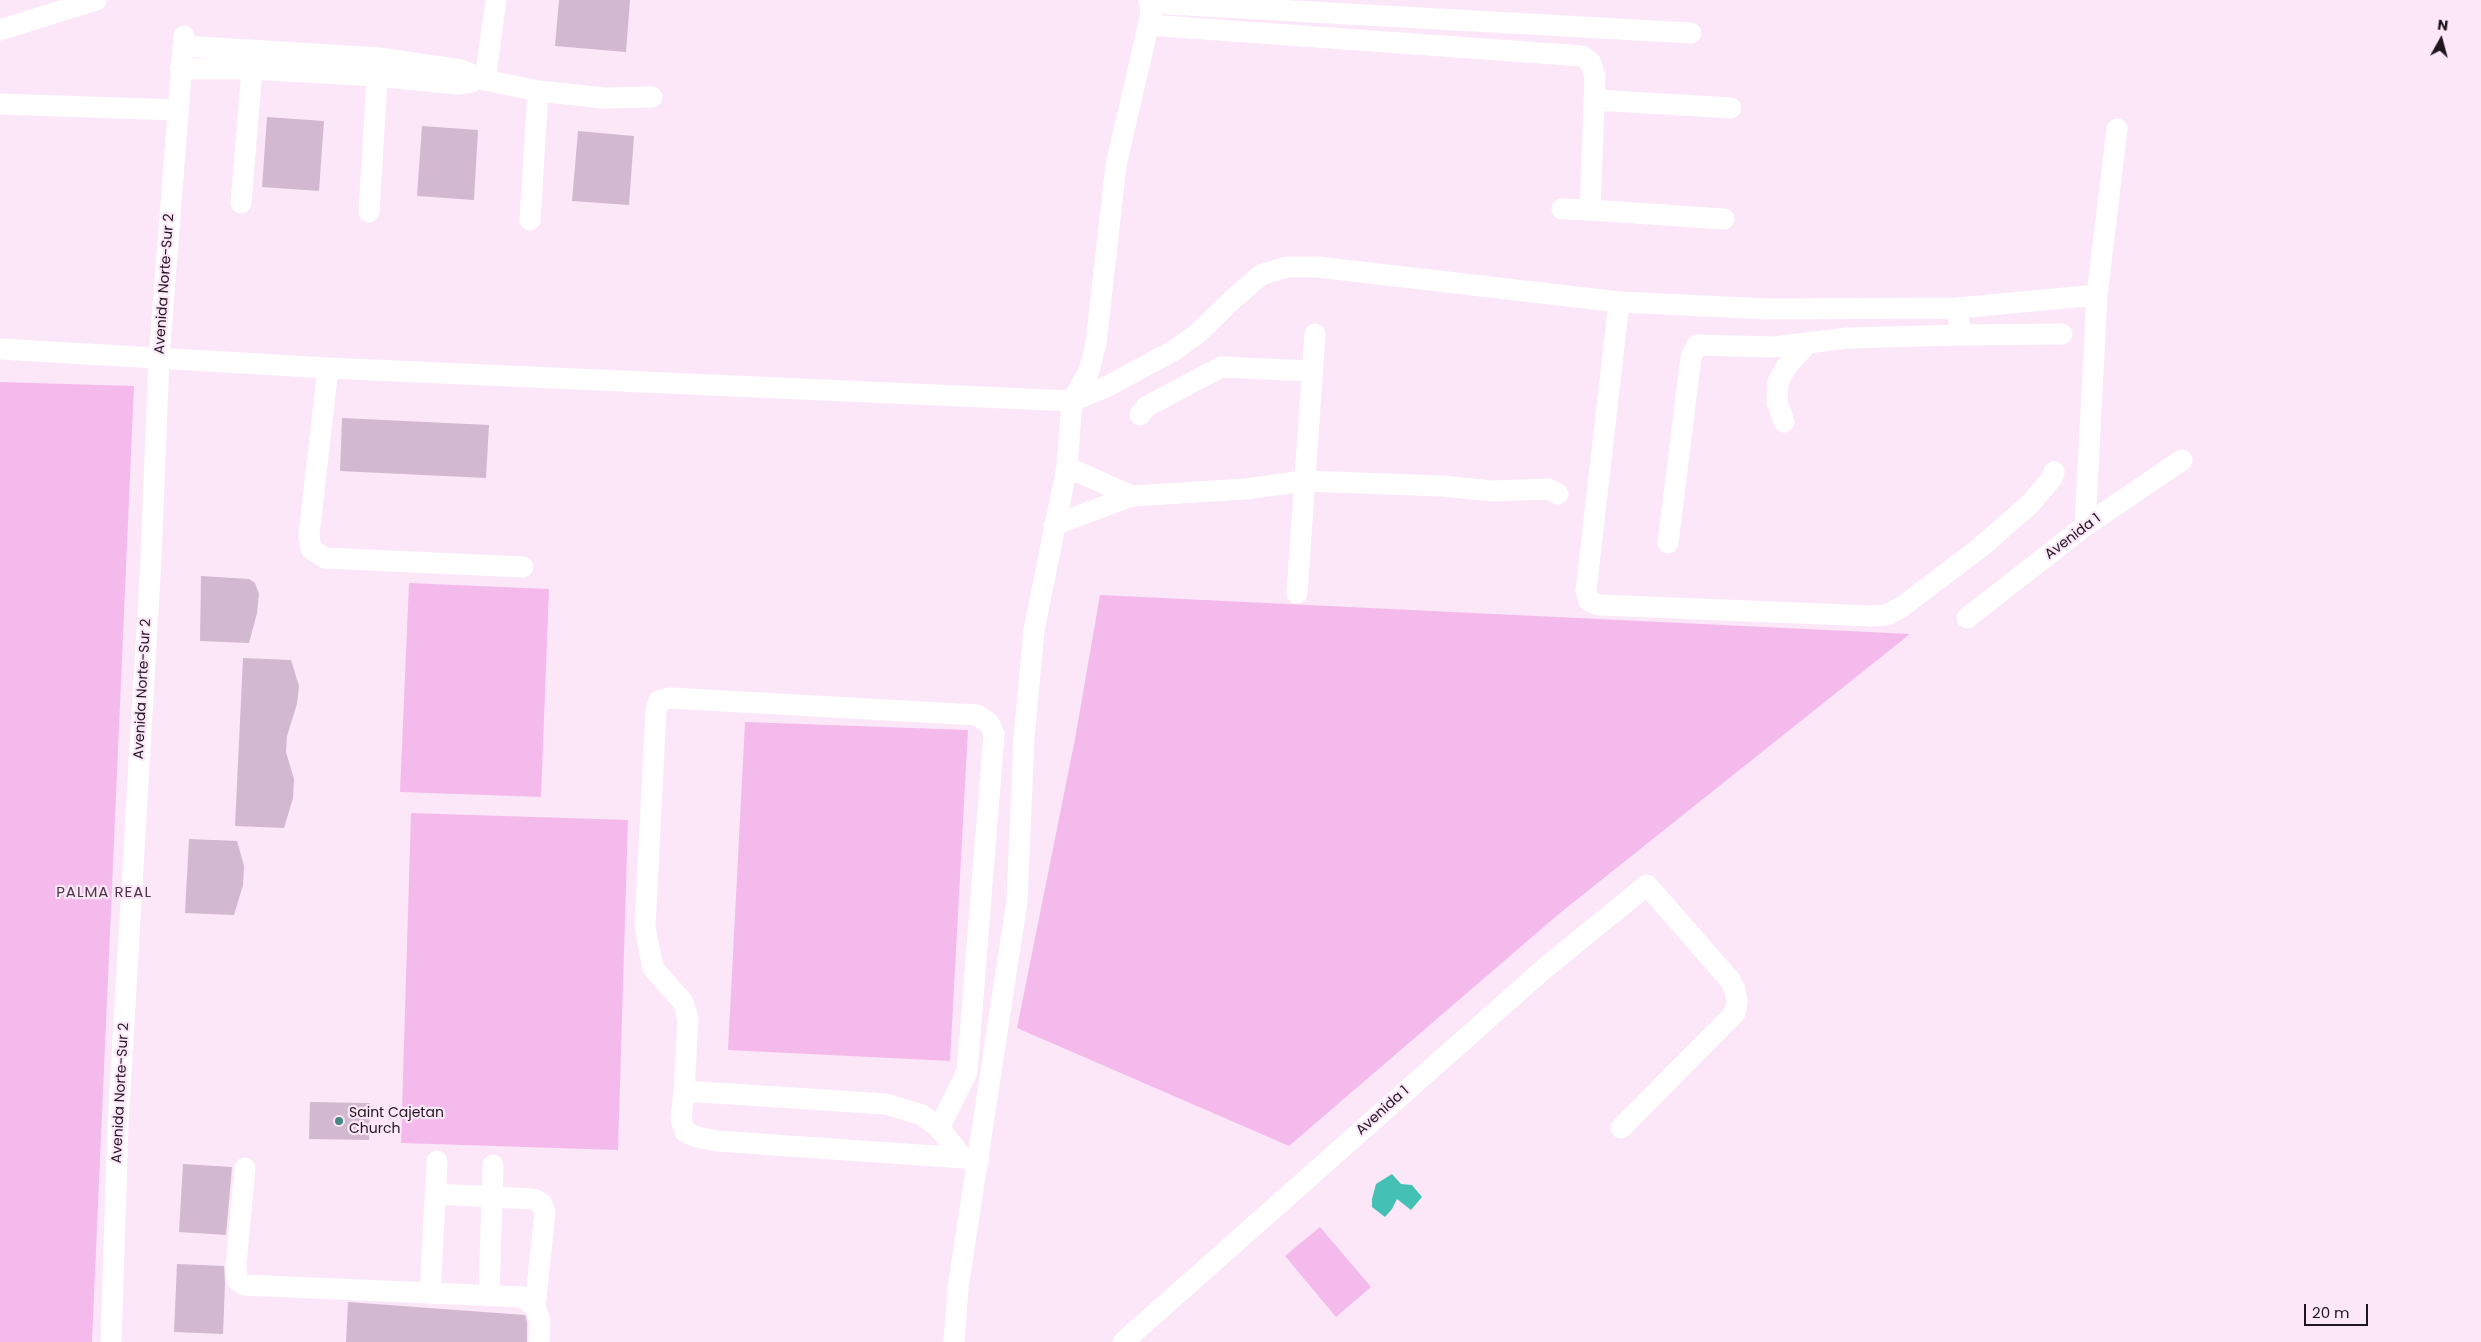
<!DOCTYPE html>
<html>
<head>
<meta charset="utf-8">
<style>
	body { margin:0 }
	#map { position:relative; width:2481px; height:1342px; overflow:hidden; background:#fce7f9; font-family:Poppins,sans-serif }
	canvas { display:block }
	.north { position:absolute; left:2416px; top:15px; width:50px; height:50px; -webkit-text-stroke:4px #fce7f9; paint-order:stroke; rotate:7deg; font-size:14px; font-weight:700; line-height:20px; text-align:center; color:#1e151d }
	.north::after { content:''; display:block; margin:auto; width:18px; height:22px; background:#1e151d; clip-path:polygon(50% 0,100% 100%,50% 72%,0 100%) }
	.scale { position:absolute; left:2304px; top:1304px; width:64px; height:22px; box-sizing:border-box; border:2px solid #1e151d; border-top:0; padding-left:6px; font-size:15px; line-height:18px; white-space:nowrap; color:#1e151d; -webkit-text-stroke:4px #fce7f9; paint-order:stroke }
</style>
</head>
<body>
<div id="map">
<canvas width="2481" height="1342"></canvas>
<div class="north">N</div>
<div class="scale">20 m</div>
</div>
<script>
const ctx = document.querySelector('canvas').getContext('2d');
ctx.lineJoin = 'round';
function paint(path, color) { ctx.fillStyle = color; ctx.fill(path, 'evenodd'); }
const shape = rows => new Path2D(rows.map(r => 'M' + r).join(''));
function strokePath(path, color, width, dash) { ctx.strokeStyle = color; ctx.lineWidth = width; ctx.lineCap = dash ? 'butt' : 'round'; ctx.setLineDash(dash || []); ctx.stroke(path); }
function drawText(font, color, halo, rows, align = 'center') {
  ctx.font = font + ' Poppins,sans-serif'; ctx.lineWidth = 4.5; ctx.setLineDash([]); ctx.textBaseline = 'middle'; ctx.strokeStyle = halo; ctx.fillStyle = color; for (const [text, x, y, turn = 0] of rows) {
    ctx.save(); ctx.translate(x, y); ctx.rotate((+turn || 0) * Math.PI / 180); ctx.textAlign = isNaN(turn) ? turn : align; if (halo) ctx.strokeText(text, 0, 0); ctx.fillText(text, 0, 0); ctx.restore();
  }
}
paint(shape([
	[0,382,134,386,92,1342,0,1342],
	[409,583,549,589,541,797,400,792],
	[1100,595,1910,634,1560,913,1289,1146,1017,1028,1075,739],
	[745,722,968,730,950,1061,728,1050],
	[411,813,628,820,618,1150,401,1143],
	[1320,1227,1371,1287,1336,1317,1285,1256]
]), '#f4baec');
paint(shape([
	[1392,1174,1401,1184,1412,1185,1422,1197,1411,1210,1397,1199,1392,1209,1385,1217,1372,1207,1372,1199,1376,1184]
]), '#45c0b5');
paint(shape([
	[559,0,630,0,626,52,555,46],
	[267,117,324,121,319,191,262,187],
	[422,126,478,130,474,200,417,196],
	[578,131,634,136,629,205,572,201],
	[342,418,489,425,486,478,340,471],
	[201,576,249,579,255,583,259,594,257,613,249,643,200,641],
	[243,658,291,660,299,686,297,704,287,736,286,752,294,779,293,798,284,828,235,826],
	[189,839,237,841,244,866,243,885,234,915,185,913],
	[310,1102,370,1103,369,1140,309,1139],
	[183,1164,232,1167,226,1235,179,1232],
	[177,1264,224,1266,225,1284,223,1334,174,1332],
	[348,1302,525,1315,527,1322,527,1342,346,1342]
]), '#d2b9cf');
strokePath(shape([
	[1150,3,1691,33],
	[1148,25,1582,56,1591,63,1595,77,1590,210,1724,219],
	[0,30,96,0],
	[183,46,379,58,461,70,485,80,538,91,604,98,652,97],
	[180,69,251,69,376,76,458,84,472,82],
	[485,80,496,0],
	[1596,100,1731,108],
	[0,104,177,110],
	[241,203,253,57],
	[1562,209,1590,210],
	[369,212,378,63],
	[530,220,538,91],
	[1619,302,1586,591,1589,601,1599,605,1872,616,1887,615,1903,606,1981,547,2031,503,2052,478,2054,472],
	[1960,335,2062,334],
	[0,349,328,368,1072,401,1106,387,1173,351,1197,334,1233,299,1261,275,1286,267,1318,267,1619,302,1768,309,1958,308,2097,295,2117,129],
	[328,368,309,535,311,549,325,558,523,567],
	[1140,415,1146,407,1221,367,1310,371],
	[1784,422,1777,402,1778,382,1786,367,1808,343],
	[1067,467,1132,496],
	[1054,525,1132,496,1246,489,1304,481,1442,486,1492,491,1548,489,1558,494],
	[2085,526,2097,295],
	[1668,543,1691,357,1697,345,1774,347,1848,338,1960,335,1958,308],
	[1297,593,1315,334],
	[1967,618,2085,526,2182,460],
	[684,1091,681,1119,685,1132,697,1137,717,1141,963,1158],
	[939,1128,967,1072,994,734,989,723,977,715,670,698,659,701,656,710,645,927,653,968,683,1002,688,1019,684,1091,886,1104,922,1115,939,1128,963,1158,979,1160],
	[245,1168,236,1264,237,1280,244,1285,523,1297,535,1307,540,1320,539,1342],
	[435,1194,533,1199,541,1203,545,1212,535,1307],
	[430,1294,437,1161],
	[489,1296,493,1165],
	[111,1342,118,1125,151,559,159,358,184,36],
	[954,1342,958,1288,1017,901,1024,738,1034,630,1067,467,1072,401,1089,371,1096,343,1116,165,1151,14,1149,0],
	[1123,1342,1545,968,1647,885,1730,980,1735,990,1737,1002,1735,1013,1621,1128]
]), '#fff', 21);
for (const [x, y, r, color] of [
	[339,1121,5,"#438a83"]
]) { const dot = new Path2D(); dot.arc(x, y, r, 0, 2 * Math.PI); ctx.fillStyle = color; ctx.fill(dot); strokePath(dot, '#fce7f9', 2); }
drawText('14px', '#1e151d', '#fce7f9', [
	["Avenida Norte-Sur 2",165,284,-86],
	["Avenida 1",2073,537,-37],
	["Avenida Norte-Sur 2",143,689,-87],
	["Avenida Norte-Sur 2",121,1093,-87],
	["Avenida 1",1383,1111,-42]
]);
drawText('14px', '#1e151d', '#fce7f9', [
	["Saint Cajetan",349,1113],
	["Church",349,1129]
], 'left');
ctx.letterSpacing = '1px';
drawText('15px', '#4b3748', '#fce7f9', [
	["PALMA REAL",104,893]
]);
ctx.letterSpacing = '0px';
</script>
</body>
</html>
